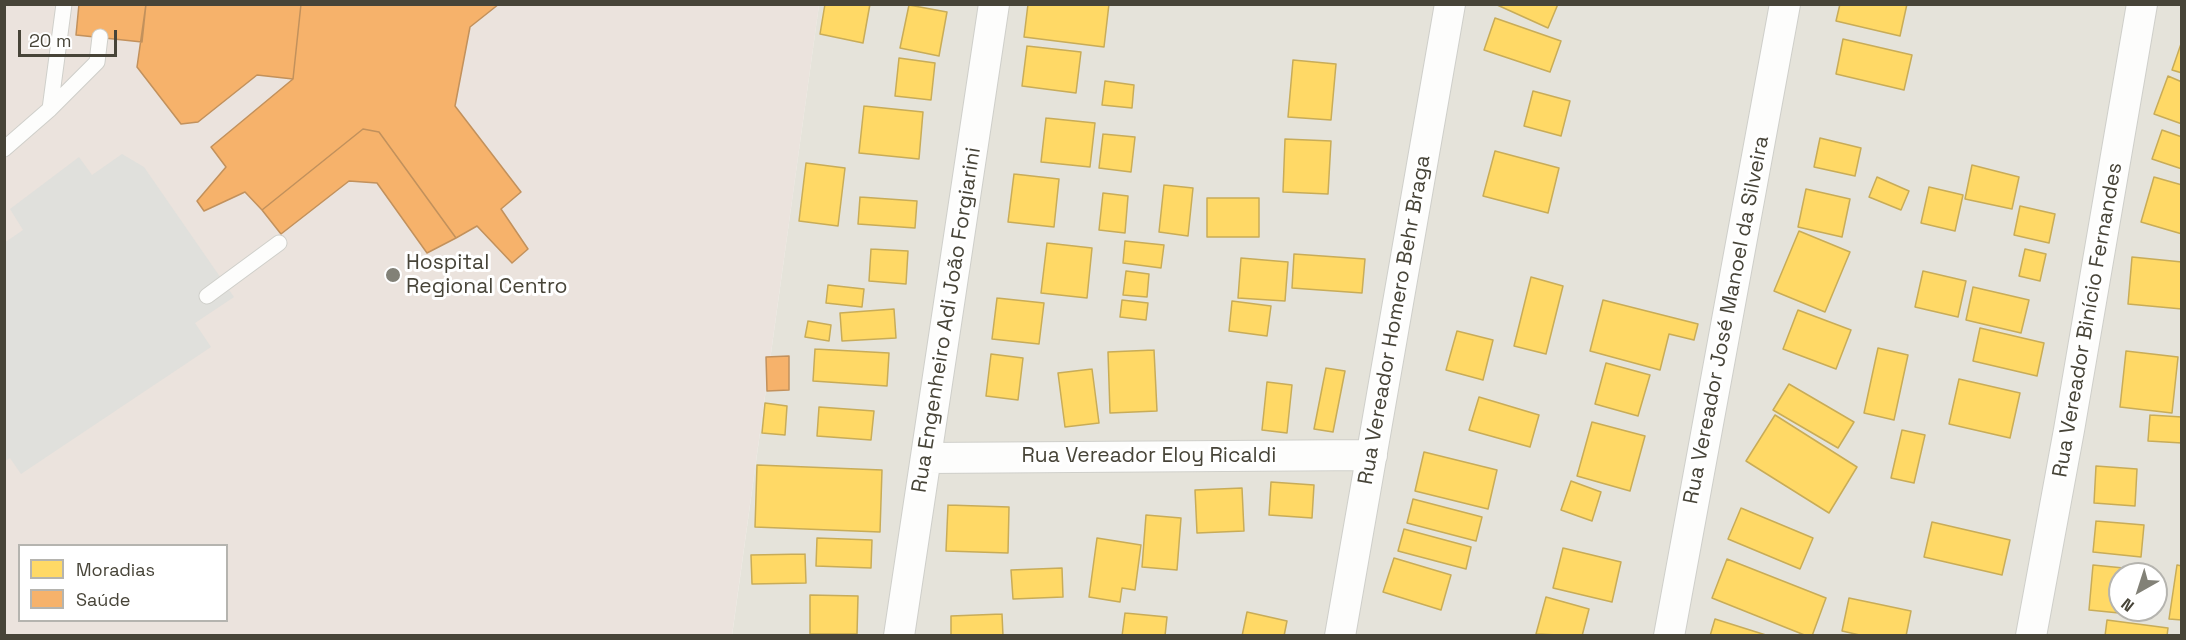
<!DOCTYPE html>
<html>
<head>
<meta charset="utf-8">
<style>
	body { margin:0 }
	#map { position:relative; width:2186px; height:640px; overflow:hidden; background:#f1f1ec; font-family:"Space Grotesk",sans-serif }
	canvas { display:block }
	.frame { position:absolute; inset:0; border:6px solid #474438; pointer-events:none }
	.legend { position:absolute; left:18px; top:544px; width:210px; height:78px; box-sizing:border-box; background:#fff; border:2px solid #b5b4af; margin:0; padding:8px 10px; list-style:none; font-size:18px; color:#474438 }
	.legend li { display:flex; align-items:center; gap:12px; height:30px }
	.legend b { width:30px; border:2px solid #b5b4af }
	.north { position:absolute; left:2108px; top:562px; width:60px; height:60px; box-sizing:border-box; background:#fff; border:2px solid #b5b4af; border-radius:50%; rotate:219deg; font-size:16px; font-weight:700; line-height:24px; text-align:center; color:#474438 }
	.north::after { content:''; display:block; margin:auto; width:21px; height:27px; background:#828177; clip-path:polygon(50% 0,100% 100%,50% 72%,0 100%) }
	.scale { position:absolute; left:18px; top:30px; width:99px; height:27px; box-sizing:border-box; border:3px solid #474438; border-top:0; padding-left:8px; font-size:18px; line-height:21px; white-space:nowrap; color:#474438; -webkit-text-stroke:4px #fff; paint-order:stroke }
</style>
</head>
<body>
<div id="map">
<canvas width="2186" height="640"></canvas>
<div class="frame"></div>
<ul class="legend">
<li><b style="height:16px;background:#ffd966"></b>Moradias</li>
<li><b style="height:16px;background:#f6b26b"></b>Saúde</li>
</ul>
<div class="north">N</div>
<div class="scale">20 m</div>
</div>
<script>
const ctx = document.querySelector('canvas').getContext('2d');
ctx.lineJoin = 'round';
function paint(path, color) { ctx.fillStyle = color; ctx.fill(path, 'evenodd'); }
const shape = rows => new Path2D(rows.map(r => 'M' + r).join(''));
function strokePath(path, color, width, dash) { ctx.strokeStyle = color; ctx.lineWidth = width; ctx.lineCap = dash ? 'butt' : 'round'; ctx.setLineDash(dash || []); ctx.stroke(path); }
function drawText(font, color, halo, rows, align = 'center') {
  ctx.font = font + ' "Space Grotesk",sans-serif'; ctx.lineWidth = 6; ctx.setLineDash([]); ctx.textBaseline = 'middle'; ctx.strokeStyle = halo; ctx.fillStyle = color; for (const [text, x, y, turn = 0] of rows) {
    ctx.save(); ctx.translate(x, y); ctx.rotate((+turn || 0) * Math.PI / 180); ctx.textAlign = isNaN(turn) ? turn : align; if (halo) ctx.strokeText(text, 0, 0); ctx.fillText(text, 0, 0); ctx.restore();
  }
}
paint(shape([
	[819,5,2181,5,2181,635,732,636],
	[2120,574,2156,574,2156,610,2120,610]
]), '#e5e3da');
paint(shape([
	[4,5,819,5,732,635,5,635],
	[20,546,226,546,226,620,20,620]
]), '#ebe3dd');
paint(shape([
	[122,154,144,167,234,297,195,323,211,347,21,474,10,458,5,461,4,243,23,230,10,209,79,157,92,175]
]), '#e0e0dc');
const homes = shape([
	[825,4,870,4,863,43,820,34,825,4],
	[1028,4,1109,4,1104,47,1024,37,1028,4],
	[1495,4,1558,4,1548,28,1495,4],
	[1840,4,1907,4,1900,36,1836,21,1840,4],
	[909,5,947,12,939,56,900,48,909,5],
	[1495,18,1561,41,1550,72,1484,50,1495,18],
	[1843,39,1912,55,1904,90,1836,74,1843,39],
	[2182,41,2182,73,2172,70,2182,41],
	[1027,46,1081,52,1076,93,1022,86,1027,46],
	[899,58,935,63,931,100,895,96,899,58],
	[1293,60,1336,64,1331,120,1288,117,1293,60],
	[2168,76,2182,82,2182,124,2154,114,2168,76],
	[1105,81,1134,85,1132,108,1102,105,1105,81],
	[1533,91,1570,101,1561,136,1524,126,1533,91],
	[864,106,923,112,919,159,859,153,864,106],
	[1046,118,1095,123,1090,167,1041,162,1046,118],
	[2162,130,2182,137,2182,169,2152,159,2162,130],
	[1103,134,1135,137,1131,172,1099,168,1103,134],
	[1820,138,1861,148,1855,176,1814,167,1820,138],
	[1285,139,1331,141,1328,194,1283,192,1285,139],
	[1495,151,1559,168,1548,213,1483,196,1495,151],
	[806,163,845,168,838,226,799,221,806,163],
	[1972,165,2019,177,2012,209,1965,199,1972,165],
	[1014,174,1059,179,1054,227,1008,222,1014,174],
	[1877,177,1909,191,1901,210,1869,197,1877,177],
	[2154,177,2182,185,2182,234,2141,222,2154,177],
	[1164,185,1193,188,1188,236,1159,232,1164,185],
	[1929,187,1963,195,1955,231,1921,223,1929,187],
	[1806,189,1850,199,1842,237,1798,227,1806,189],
	[1103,193,1128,196,1125,233,1099,230,1103,193],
	[860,197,917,201,915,228,858,224,860,197],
	[1207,198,1259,198,1259,237,1207,237,1207,198],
	[2020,206,2055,214,2049,243,2014,235,2020,206],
	[1799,231,1850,252,1825,312,1774,291,1799,231],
	[1125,241,1164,245,1161,268,1123,263,1125,241],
	[1047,243,1092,248,1087,298,1041,293,1047,243],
	[871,249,908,251,906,284,869,281,871,249],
	[2025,249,2046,254,2040,281,2019,276,2025,249],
	[1294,254,1365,259,1362,293,1292,288,1294,254],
	[2132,257,2182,262,2182,309,2128,304,2132,257],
	[1241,258,1288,262,1285,301,1238,298,1241,258],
	[1126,271,1149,274,1147,297,1123,295,1126,271],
	[1923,271,1966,281,1958,317,1915,307,1923,271],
	[1531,277,1563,286,1546,354,1514,346,1531,277],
	[828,285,864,289,862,307,826,303,828,285],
	[1973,287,2029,300,2021,333,1966,320,1973,287],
	[997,298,1044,303,1039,344,992,339,997,298],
	[1122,300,1148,303,1146,320,1120,317,1122,300],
	[1603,300,1698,324,1694,340,1669,334,1660,370,1590,351,1603,300],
	[1232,301,1271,306,1267,336,1229,331,1232,301],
	[894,309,896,338,842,341,840,313,894,309],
	[1798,310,1851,330,1836,369,1783,349,1798,310],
	[808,321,831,325,829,341,805,337,808,321],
	[1980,328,2044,343,2037,376,1973,361,1980,328],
	[1457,331,1493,340,1483,380,1446,370,1457,331],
	[1878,348,1908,355,1894,420,1864,413,1878,348],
	[815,349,889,353,887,386,813,381,815,349],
	[1154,350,1157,411,1110,413,1108,352,1154,350],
	[2126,351,2178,357,2172,413,2120,407,2126,351],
	[991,354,1023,358,1018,400,986,396,991,354],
	[1606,363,1650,375,1638,416,1595,404,1606,363],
	[1326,368,1345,371,1333,432,1314,429,1326,368],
	[1092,369,1099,423,1065,427,1058,373,1092,369],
	[1959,379,2020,393,2010,438,1949,424,1959,379],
	[1267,382,1292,385,1287,433,1262,430,1267,382],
	[1789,384,1854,422,1838,448,1773,410,1789,384],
	[1479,397,1539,415,1530,447,1469,430,1479,397],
	[765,403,787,406,785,435,762,433,765,403],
	[819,407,874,411,871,440,817,436,819,407],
	[1775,415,1857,467,1829,513,1746,461,1775,415],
	[2150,415,2182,417,2182,443,2148,441,2150,415],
	[1592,422,1645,436,1630,491,1577,476,1592,422],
	[1902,430,1925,435,1914,483,1891,478,1902,430],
	[1424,452,1497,470,1488,509,1415,491,1424,452],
	[757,465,882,470,880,532,755,527,757,465],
	[2096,466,2137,469,2135,506,2094,503,2096,466],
	[1571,481,1601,492,1592,521,1561,510,1571,481],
	[1271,482,1314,485,1312,518,1269,515,1271,482],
	[1242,488,1244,531,1197,533,1195,490,1242,488],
	[1413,499,1482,517,1476,541,1407,523,1413,499],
	[948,505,1009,507,1008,553,946,551,948,505],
	[1741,508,1813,538,1800,569,1728,539,1741,508],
	[1146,515,1181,518,1177,570,1142,567,1146,515],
	[2096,521,2144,525,2141,557,2093,552,2096,521],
	[1932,522,2010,540,2002,575,1924,557,1932,522],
	[1404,529,1471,547,1466,569,1398,551,1404,529],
	[817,538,872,540,871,568,816,566,817,538],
	[1097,538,1141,545,1135,590,1122,588,1120,602,1089,597,1097,538],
	[1563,548,1621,562,1612,602,1553,588,1563,548],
	[805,554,806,583,752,584,751,555,805,554],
	[1394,558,1451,575,1441,610,1383,592,1394,558],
	[1727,559,1826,598,1812,636,1807,636,1712,598,1727,559],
	[2093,565,2144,570,2144,574,2120,574,2120,610,2140,610,2139,615,2089,610,2093,565],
	[2177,565,2182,566,2182,620,2169,619,2177,565],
	[1062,568,1063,597,1013,599,1011,570,1062,568],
	[810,595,858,596,857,634,810,634,810,595],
	[1546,597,1589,609,1582,636,1536,634,1546,597],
	[1849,598,1911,611,1906,636,1864,636,1842,631,1849,598],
	[1247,612,1287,621,1284,636,1242,636,1247,612],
	[1125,613,1167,617,1165,636,1122,636,1125,613],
	[1002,614,1003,636,951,636,951,616,1002,614],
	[1715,619,1769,636,1710,636,1715,619],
	[2107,620,2168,628,2167,636,2105,636,2107,620]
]);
paint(homes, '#ffd966');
strokePath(homes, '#c8ac58', 1.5);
const health = shape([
	[79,4,146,4,142,42,76,35,79,4],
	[146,4,301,4,293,79,257,75,198,122,181,124,137,67,146,4],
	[301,4,499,4,470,27,455,106,521,192,501,209,528,249,512,263,477,226,456,238,379,132,363,129,262,210,245,192,204,211,197,201,226,167,211,147,293,79,301,4],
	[363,129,379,132,456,238,427,253,377,183,349,181,281,234,262,210,363,129],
	[789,356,789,390,767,391,766,357,789,356]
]);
paint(health, '#f6b26b');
strokePath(health, '#c2915c', 1.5);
const service = shape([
	[50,109,64,4],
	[4,149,50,109,97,62,100,37],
	[207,296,279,243]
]);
const minor = shape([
	[927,458,1372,455],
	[899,636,994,4],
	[1340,636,1450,4],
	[1669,636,1785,4],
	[2031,636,2069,430,2142,4]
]);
strokePath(service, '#cfcfca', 17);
strokePath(minor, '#cfcfca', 32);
strokePath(service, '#fdfdfc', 15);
strokePath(minor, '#fdfdfc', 30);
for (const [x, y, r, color] of [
	[393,275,8,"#828177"]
]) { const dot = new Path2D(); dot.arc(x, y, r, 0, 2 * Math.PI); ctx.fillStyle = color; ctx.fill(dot); strokePath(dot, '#fff', 2); }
drawText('21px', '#474438', '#fff', [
	["Hospital",406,263],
	["Regional Centro",406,287]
], 'left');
drawText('21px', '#474438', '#fff', [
	["Rua Engenheiro Adi João Forgiarini",947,320,-81],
	["Rua Vereador Homero Behr Braga",1395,320,-80],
	["Rua Vereador José Manoel da Silveira",1727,320,-79],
	["Rua Vereador Binício Fernandes",2088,320,-80],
	["Rua Vereador Eloy Ricaldi",1149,456]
]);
</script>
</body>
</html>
